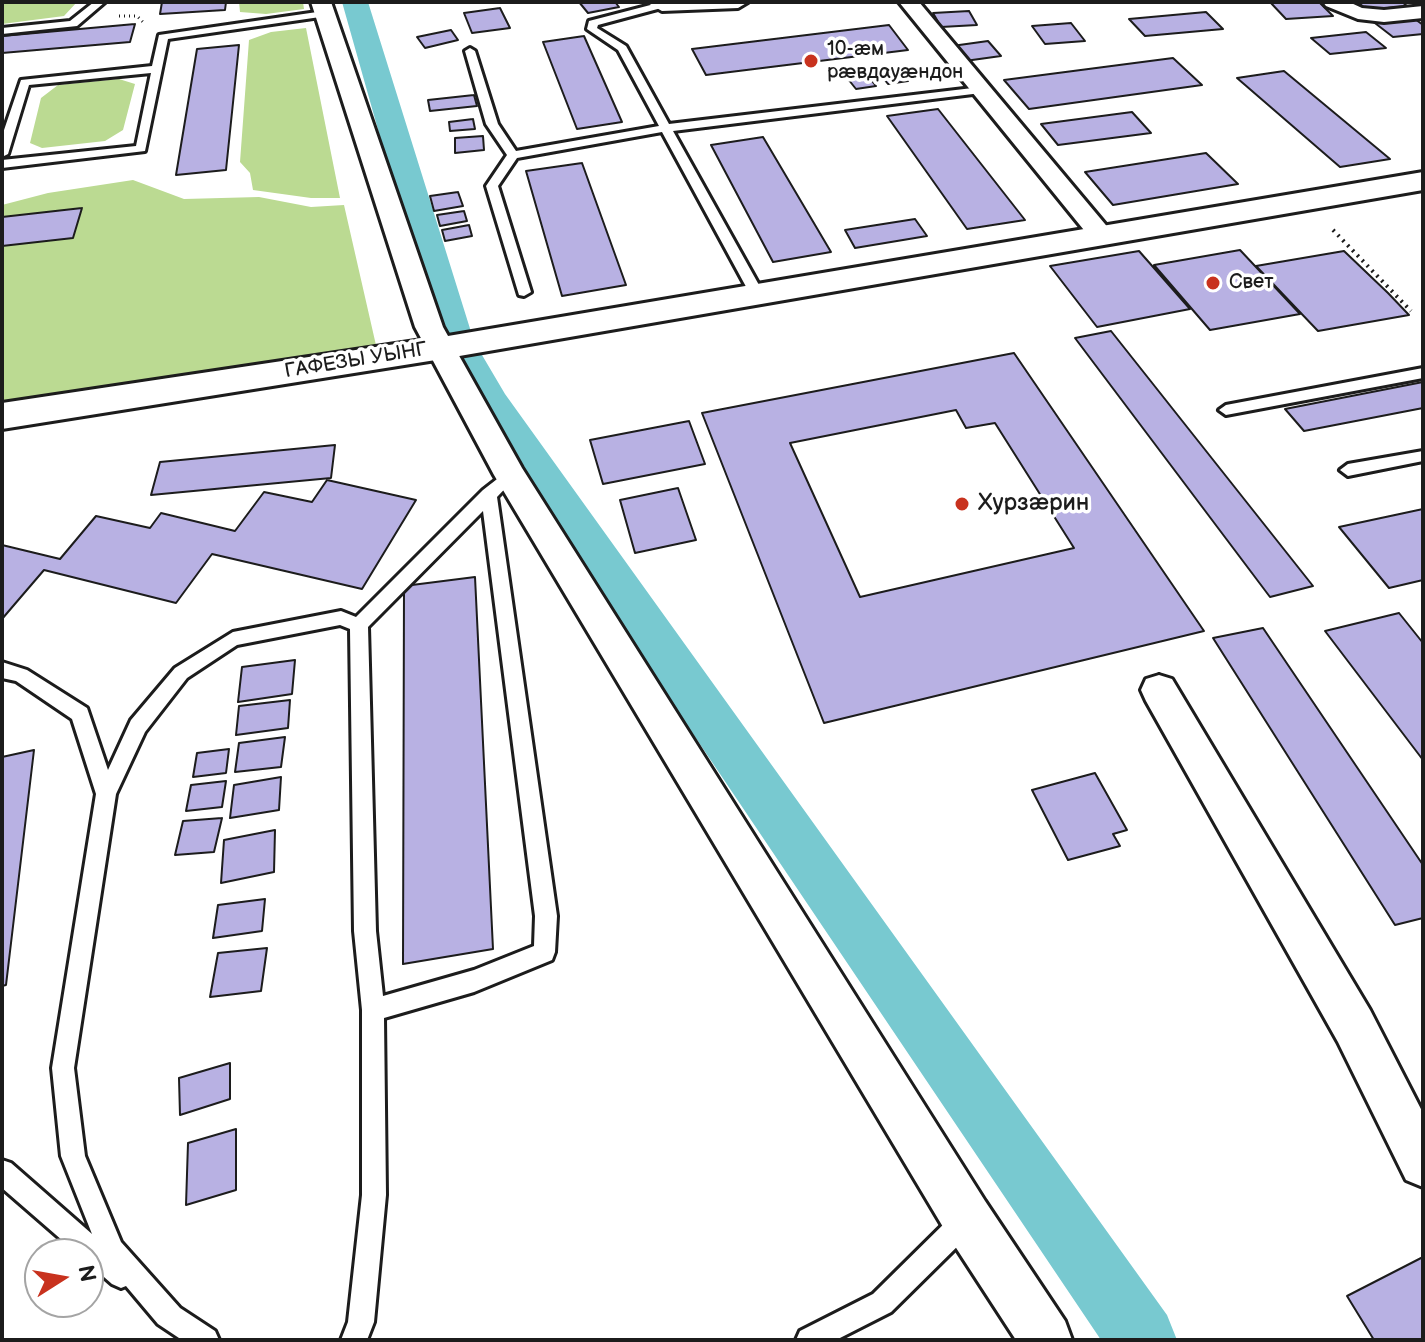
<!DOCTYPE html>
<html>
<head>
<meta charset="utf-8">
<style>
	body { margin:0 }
	#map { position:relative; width:1425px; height:1342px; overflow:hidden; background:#fff; font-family:"Balsamiq Sans",sans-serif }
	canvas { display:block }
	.frame { position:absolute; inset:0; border:4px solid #1c1c1c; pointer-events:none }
	.north { position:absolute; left:24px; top:1238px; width:80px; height:80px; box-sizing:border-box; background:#fff; border:2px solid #a4a4a4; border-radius:50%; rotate:79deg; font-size:22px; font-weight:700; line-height:32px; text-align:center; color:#1c1c1c }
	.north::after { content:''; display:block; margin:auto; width:28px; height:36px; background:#c8321e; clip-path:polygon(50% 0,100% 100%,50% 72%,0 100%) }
</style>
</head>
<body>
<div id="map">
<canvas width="1425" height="1342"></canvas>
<div class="frame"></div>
<div class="north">N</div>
</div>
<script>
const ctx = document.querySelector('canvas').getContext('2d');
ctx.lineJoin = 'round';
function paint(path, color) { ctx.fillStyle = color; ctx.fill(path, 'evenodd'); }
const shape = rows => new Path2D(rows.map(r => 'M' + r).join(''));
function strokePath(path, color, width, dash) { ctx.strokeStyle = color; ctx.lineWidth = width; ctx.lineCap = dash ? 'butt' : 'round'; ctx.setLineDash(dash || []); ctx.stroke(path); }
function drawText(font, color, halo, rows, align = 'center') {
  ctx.font = font + ' "Balsamiq Sans",sans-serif'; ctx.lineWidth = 7; ctx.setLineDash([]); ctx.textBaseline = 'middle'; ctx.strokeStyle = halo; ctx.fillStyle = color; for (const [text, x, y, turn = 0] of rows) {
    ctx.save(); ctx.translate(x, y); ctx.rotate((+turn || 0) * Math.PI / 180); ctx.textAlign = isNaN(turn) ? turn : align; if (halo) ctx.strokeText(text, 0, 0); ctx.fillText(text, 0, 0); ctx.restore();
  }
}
paint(shape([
	[2,2,77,2,64,16,2,24],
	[239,2,303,2,304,9,266,14,240,12],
	[306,28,340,198,311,198,253,190,250,173,240,162,249,40,271,32],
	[119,79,135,84,123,130,105,141,42,148,30,143,41,98,58,85],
	[133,180,184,199,259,197,311,207,344,205,378,354,348,372,2,429,2,205,48,193]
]), '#bbda92');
paint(shape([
	[342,2,368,2,472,335,467,343,454,347,441,343,436,335,342,2],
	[469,351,482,355,505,394,1167,1315,1177,1340,1101,1340,475,410,450,364,456,355,469,351]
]), '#78c9d0');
const building = shape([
	[162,2,226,2,225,10,160,14,162,2],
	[579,2,615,2,619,7,588,13,579,2],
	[1270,2,1319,2,1333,16,1286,19,1270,2],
	[1357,2,1402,2,1407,6,1368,10,1357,2],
	[500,8,510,28,472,33,464,13,500,8],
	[969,11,977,25,941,27,933,13,969,11],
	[1206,12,1223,29,1145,36,1129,19,1206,12],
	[1411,16,1423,25,1423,34,1393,37,1371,20,1411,16],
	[1071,23,1085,41,1045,44,1032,26,1071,23],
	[135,24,130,42,2,53,2,36,135,24],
	[889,25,908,50,706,75,692,49,889,25],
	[451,30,458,40,425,48,417,37,451,30],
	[1366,32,1386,48,1330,54,1311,38,1366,32],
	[584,36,622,122,577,129,543,42,584,36],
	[988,41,1001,56,965,61,952,46,988,41],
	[239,45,226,170,176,175,197,49,239,45],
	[1173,58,1202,85,1029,109,1004,80,1173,58],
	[929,66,938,76,918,79,910,69,929,66],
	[900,71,908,81,888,84,880,74,900,71],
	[1284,71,1390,159,1340,167,1237,78,1284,71],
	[868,76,876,86,856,89,848,79,868,76],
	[474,95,477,106,430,111,428,100,474,95],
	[938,109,1025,220,967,229,887,116,938,109],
	[1132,112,1151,133,1058,145,1041,124,1132,112],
	[473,119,475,129,450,131,449,122,473,119],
	[483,136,484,150,455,153,455,138,483,136],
	[763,137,831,252,773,262,711,145,763,137],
	[1206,153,1238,184,1113,205,1085,172,1206,153],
	[582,163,626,285,562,296,526,171,582,163],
	[458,192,463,206,434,211,430,196,458,192],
	[82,208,73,238,2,246,2,217,82,208],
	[464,211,467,221,440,226,437,215,464,211],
	[915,219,927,236,855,248,845,230,915,219],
	[469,225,472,236,445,241,442,230,469,225],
	[1240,250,1300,314,1210,330,1154,265,1240,250],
	[1139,251,1190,309,1097,327,1050,266,1139,251],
	[1344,251,1388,293,1409,315,1318,331,1256,266,1344,251],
	[1111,331,1313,586,1270,597,1075,338,1111,331],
	[1014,353,1204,631,824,723,702,413,1014,353],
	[956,410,966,428,995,423,1074,548,860,597,790,443,956,410],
	[1423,382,1423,408,1304,431,1285,409,1423,382],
	[689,421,705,464,603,484,590,440,689,421],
	[335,445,331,478,151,495,160,462,335,445],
	[327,480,416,500,362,589,212,554,176,603,44,570,2,619,2,545,60,559,96,516,150,528,161,513,235,531,264,492,312,502,327,480],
	[678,488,696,540,635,553,620,500,678,488],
	[1423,509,1423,580,1389,588,1339,527,1423,509],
	[475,577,493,949,403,964,404,586,475,577],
	[1399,613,1423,643,1423,760,1325,631,1399,613],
	[1263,628,1423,865,1423,918,1395,925,1213,638,1263,628],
	[295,660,292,694,238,702,242,667,295,660],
	[290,700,288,728,236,735,239,706,290,700],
	[285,737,281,767,235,772,239,743,285,737],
	[229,749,226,773,193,777,197,753,229,749],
	[34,750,6,985,2,986,2,757,34,750],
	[1095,773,1127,830,1113,834,1120,846,1068,860,1032,790,1095,773],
	[281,777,279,810,230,818,234,785,281,777],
	[226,781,222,807,186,811,191,785,226,781],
	[222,818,214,852,175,855,183,821,222,818],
	[275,830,274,872,221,883,224,840,275,830],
	[265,899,262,931,213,938,218,905,265,899],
	[267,948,261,991,210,997,218,953,267,948],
	[230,1063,230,1099,180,1115,179,1078,230,1063],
	[236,1129,236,1190,186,1205,188,1143,236,1129],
	[1423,1257,1423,1340,1374,1340,1347,1296,1423,1257]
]);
paint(building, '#b8b1e3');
strokePath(building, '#1c1c1c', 2);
const lane = shape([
	[94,2,105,2,77,26,2,34,2,28,70,21,94,2],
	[662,2,667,5,665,7,598,25,597,28,626,46,669,124,981,87,986,90,981,93,673,131,764,294,757,298,750,294,662,132,517,158,498,186,531,292,524,296,519,295,486,186,507,155,486,124,465,51,470,48,475,51,498,124,516,151,659,126,618,50,587,29,589,21,662,2],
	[324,11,327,12,327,16,168,39,145,151,2,168,2,160,136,146,151,73,29,85,8,154,2,157,2,136,21,80,152,66,159,35,324,11],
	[1423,368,1423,378,1226,415,1219,410,1226,405,1423,368],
	[1423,451,1423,461,1348,476,1340,470,1348,464,1423,451],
	[510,469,518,475,497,497,557,916,555,952,552,960,474,992,384,1018,386,1195,374,1322,367,1340,341,1340,348,1322,362,1195,362,1010,354,931,350,629,340,625,237,645,187,678,145,732,116,794,74,1068,85,1156,121,1242,180,1308,215,1331,219,1340,182,1340,158,1324,126,1286,121,1288,112,1284,88,1263,88,1254,78,1254,2,1188,2,1160,11,1163,92,1234,61,1156,52,1068,96,794,72,719,16,681,2,678,2,662,27,670,87,708,108,770,131,720,175,668,233,632,341,611,356,617,483,490,510,469],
	[483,511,535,916,534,946,474,970,383,996,376,931,368,627,483,511],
	[965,1209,974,1212,977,1221,974,1230,891,1312,836,1340,796,1340,800,1331,873,1294,956,1212,965,1209]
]);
const street = shape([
	[311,2,331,2,443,327,522,468,985,1201,1065,1321,1072,1340,1016,1340,949,1237,494,475,415,327,311,2],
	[646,2,748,2,738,8,662,11,646,2],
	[899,2,919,2,1110,230,1114,235,1110,240,1092,240,899,2],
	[1323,2,1349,2,1362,8,1384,10,1423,6,1423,18,1384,22,1358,19,1326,6,1323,2],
	[1159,675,1172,679,1370,1010,1423,1113,1423,1187,1406,1180,1338,1042,1146,701,1141,690,1146,679,1159,675]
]);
const secondary = shape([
	[1423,172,1423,190,442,359,2,429,2,403,442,337,1423,172]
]);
strokePath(lane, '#1c1c1c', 6);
strokePath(street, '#1c1c1c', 6);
strokePath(secondary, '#1c1c1c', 6);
strokePath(shape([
	[119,16,137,16,143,22]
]), '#1c1c1c', 3, [1, 4]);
strokePath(shape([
	[1333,230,1411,311]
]), '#1c1c1c', 4, [2, 5]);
paint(lane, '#fff');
paint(street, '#fff');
paint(secondary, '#fff');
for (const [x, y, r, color] of [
	[811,61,8,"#c8321e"],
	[1213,283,8,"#c8321e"],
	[962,504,8,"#c8321e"]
]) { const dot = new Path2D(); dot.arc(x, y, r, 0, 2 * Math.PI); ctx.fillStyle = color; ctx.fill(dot); strokePath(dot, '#fff', 3); }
drawText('20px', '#1c1c1c', '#fff', [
	["10-æм",827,50],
	["рӕвдауӕндон",827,73],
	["Свет",1229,283]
], 'left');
drawText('20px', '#1c1c1c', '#fff', [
	["ГАФЕЗЫ УЫНГ",356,361,-9]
]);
drawText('24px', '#1c1c1c', '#fff', [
	["Хурзæрин",978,504]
], 'left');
</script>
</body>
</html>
